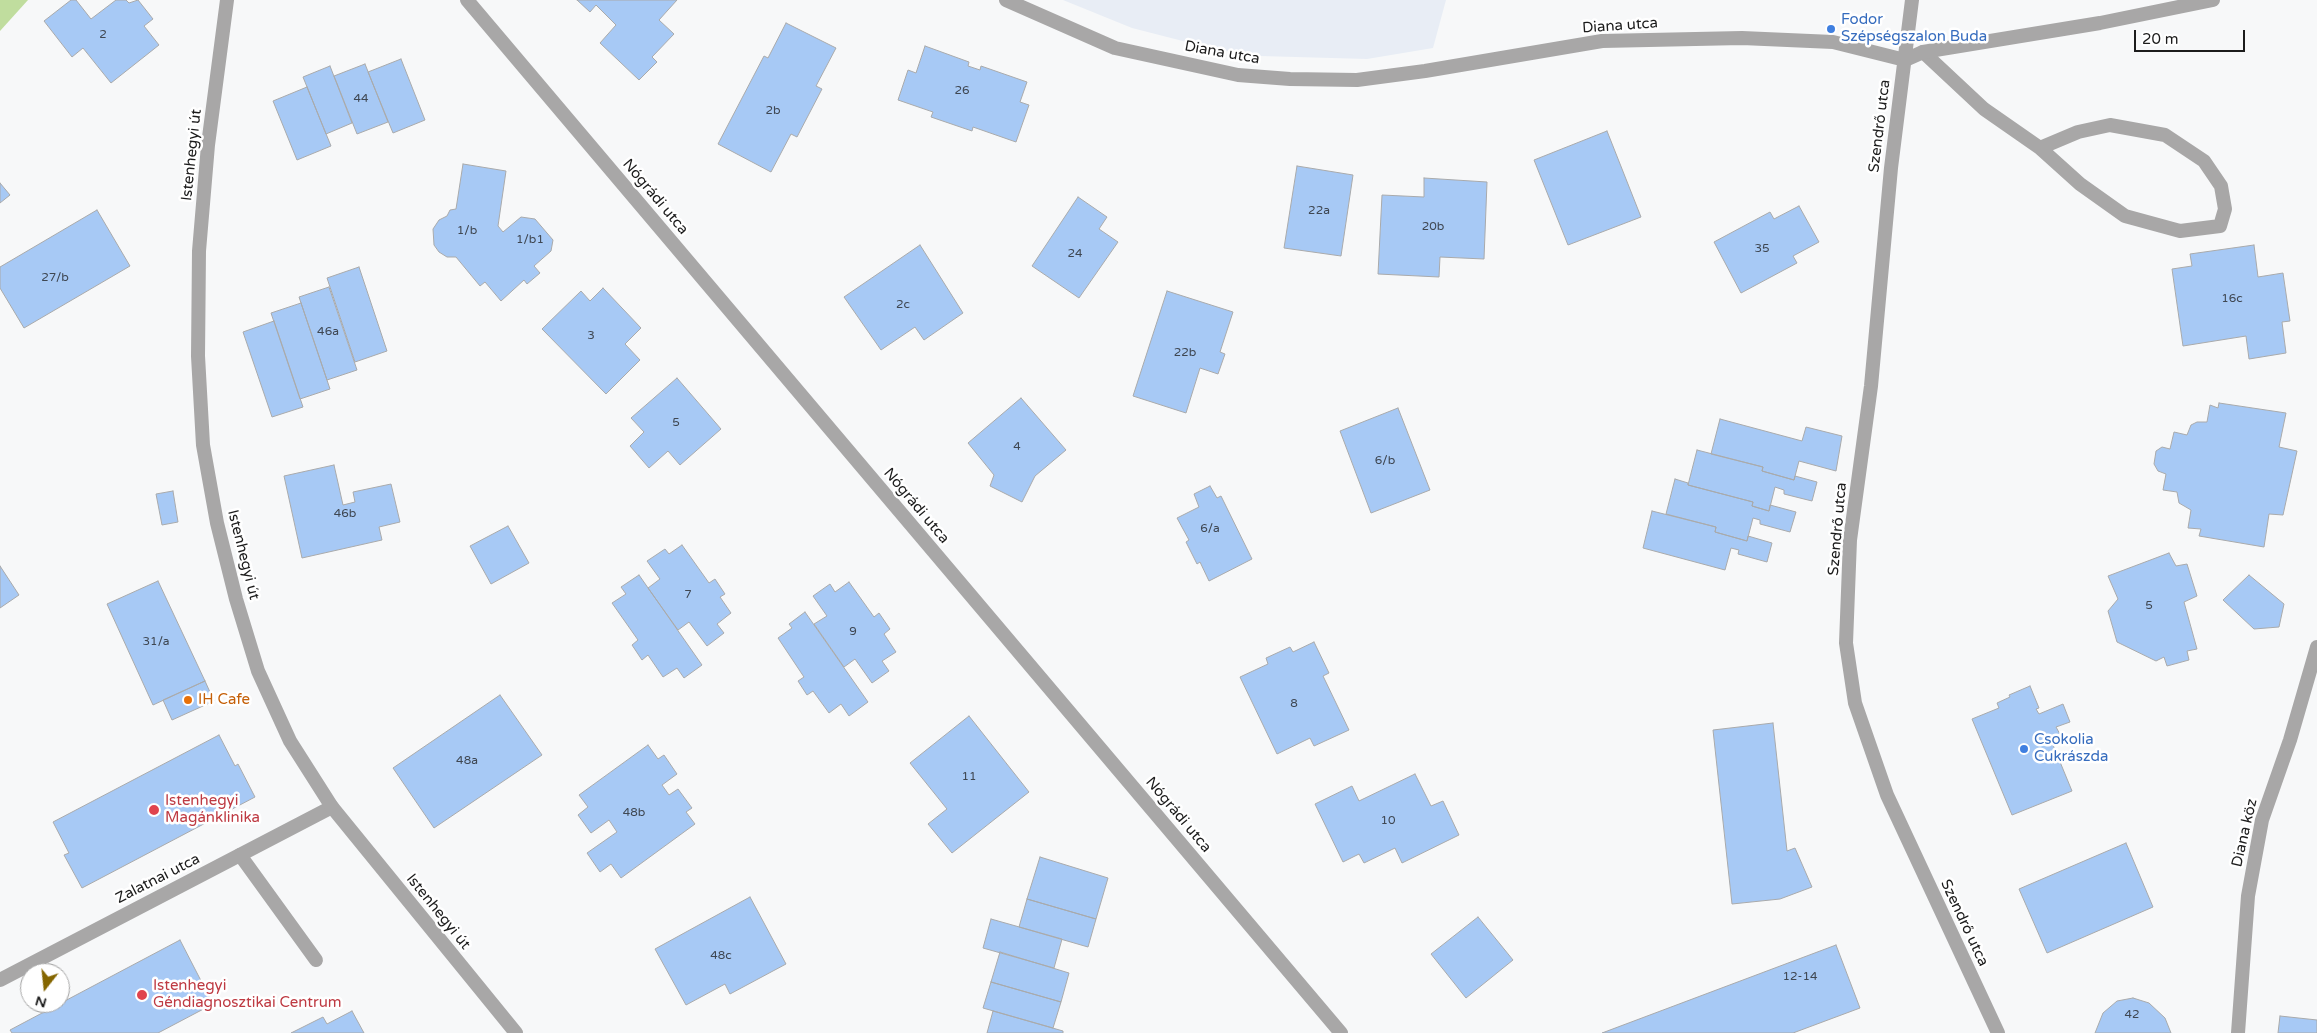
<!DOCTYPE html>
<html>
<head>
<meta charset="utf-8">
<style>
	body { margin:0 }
	#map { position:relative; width:2317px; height:1033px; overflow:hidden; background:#f7f8f9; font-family:"Varela Round",sans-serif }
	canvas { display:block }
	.north { position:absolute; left:20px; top:963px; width:50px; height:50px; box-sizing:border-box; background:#fff; border:1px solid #a4a4a4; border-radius:50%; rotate:196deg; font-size:14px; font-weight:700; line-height:20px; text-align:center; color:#1c1c1c }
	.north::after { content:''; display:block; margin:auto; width:18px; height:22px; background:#856600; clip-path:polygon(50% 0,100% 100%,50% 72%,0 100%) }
	.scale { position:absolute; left:2134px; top:30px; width:111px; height:22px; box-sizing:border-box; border:2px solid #1c1c1c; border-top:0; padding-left:6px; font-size:15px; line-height:18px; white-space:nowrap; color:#1c1c1c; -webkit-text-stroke:4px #fff; paint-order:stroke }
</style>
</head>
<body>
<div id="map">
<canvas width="2317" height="1033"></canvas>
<div class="north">N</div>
<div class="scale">20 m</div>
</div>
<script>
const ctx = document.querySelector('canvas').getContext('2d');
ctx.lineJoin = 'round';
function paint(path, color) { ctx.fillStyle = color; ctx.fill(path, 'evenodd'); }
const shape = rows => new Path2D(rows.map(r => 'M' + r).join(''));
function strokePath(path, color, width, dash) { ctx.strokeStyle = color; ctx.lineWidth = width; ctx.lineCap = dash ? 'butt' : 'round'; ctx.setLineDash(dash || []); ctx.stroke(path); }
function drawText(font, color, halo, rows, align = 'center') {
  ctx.font = font + ' "Varela Round",sans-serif'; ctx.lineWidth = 5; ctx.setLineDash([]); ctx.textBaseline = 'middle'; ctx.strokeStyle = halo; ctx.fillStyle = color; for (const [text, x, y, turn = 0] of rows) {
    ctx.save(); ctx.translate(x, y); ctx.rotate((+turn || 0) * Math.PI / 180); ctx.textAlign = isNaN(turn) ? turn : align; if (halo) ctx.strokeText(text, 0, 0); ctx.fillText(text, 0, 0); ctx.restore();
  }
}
paint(shape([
	[1063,0,1446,0,1433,48,1367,59,1260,56,1214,49,1132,28]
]), '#e8edf5');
paint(shape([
	[0,0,28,0,0,31]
]), '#c0dd9e');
const building = shape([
	[71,0,76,0,91,19,116,0,126,0,129,3,138,0,153,19,144,26,159,45,111,83,83,48,72,57,44,21,71,0],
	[577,0,677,0,659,20,674,34,652,57,657,62,639,80,600,43,616,25,596,5,590,12,577,0],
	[786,23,836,48,816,86,822,89,797,137,791,134,771,172,718,144,764,56,768,58,786,23],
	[925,46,969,62,968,66,980,70,981,66,1027,82,1020,102,1029,105,1016,142,973,127,972,131,931,117,933,112,898,100,908,70,916,73,925,46],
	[401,59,425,120,393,133,368,72,401,59],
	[365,64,388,122,357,134,334,76,365,64],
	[330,66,352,123,326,134,303,77,330,66],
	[307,87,331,146,297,160,273,101,307,87],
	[1607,131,1641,217,1568,245,1534,160,1607,131],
	[463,164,506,171,498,226,503,232,521,217,535,219,553,240,551,251,534,266,540,273,527,284,524,280,501,301,485,282,480,286,456,257,447,257,439,252,434,245,433,229,439,220,447,216,450,210,456,209,463,164],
	[1297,166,1353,175,1341,256,1284,248,1297,166],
	[1424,178,1487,182,1484,259,1440,257,1439,277,1378,274,1382,195,1424,197,1424,178],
	[0,183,10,195,0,203,0,183],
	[1078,197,1107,217,1099,229,1118,242,1079,298,1032,266,1078,197],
	[1799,206,1819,242,1793,256,1797,263,1741,293,1714,242,1770,212,1774,219,1799,206],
	[97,210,130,266,24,328,0,288,0,267,97,210],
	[920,245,963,313,924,340,915,327,881,350,844,297,920,245],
	[2254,245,2258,277,2283,273,2290,321,2282,322,2286,353,2249,359,2246,336,2183,346,2172,269,2192,266,2190,254,2254,245],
	[359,267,387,351,355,362,327,278,359,267],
	[329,287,357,370,327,380,299,297,329,287],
	[603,288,641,328,625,344,640,360,606,394,542,329,581,291,590,301,603,288],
	[1167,291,1233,312,1220,352,1225,354,1218,374,1200,368,1186,413,1133,396,1167,291],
	[301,303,330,389,300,399,271,313,301,303],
	[274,321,303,407,272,417,243,332,274,321],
	[677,378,721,429,680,465,668,451,649,468,630,446,644,432,631,418,677,378],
	[1021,398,1066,450,1035,476,1022,502,990,486,994,475,968,443,1021,398],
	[2219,403,2286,413,2279,447,2297,451,2283,515,2269,514,2264,547,2199,536,2201,529,2188,528,2191,510,2179,503,2177,492,2163,490,2166,474,2158,471,2154,464,2156,451,2162,447,2170,449,2174,432,2187,435,2191,425,2197,422,2207,422,2210,405,2218,408,2219,403],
	[1398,408,1430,490,1371,513,1340,431,1398,408],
	[1720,419,1802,441,1806,427,1842,436,1836,471,1799,461,1794,480,1762,471,1763,467,1711,454,1720,419],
	[1697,450,1763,467,1762,471,1794,480,1795,476,1817,482,1812,501,1784,494,1784,490,1775,487,1769,511,1752,506,1753,502,1688,485,1697,450],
	[334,465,343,505,355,502,353,492,391,484,400,522,379,527,382,540,302,558,284,476,334,465],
	[1675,479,1688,483,1688,485,1753,502,1752,506,1769,511,1770,505,1796,512,1790,532,1760,524,1760,520,1753,518,1747,541,1715,532,1716,527,1666,514,1675,479],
	[1210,486,1217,498,1221,496,1252,559,1209,581,1200,562,1197,564,1186,542,1189,540,1177,518,1199,507,1194,494,1210,486],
	[173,491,178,522,162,525,156,494,173,491],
	[1652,511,1716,527,1715,532,1747,541,1748,536,1772,543,1767,562,1738,554,1739,550,1731,548,1725,570,1643,548,1652,511],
	[508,526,529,563,491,584,470,546,508,526],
	[682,545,709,583,715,579,725,594,720,597,731,613,717,624,724,633,707,646,689,622,678,630,648,588,660,579,647,561,665,549,669,554,682,545],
	[2169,553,2176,566,2187,564,2197,596,2184,602,2197,649,2187,651,2189,660,2167,666,2164,657,2156,661,2117,642,2108,611,2118,599,2108,576,2169,553],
	[0,566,19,595,0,608,0,566],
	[639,575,702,665,684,678,677,668,663,677,648,655,642,660,632,645,638,640,612,603,626,594,621,587,639,575],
	[2249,575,2284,604,2279,627,2254,629,2223,600,2249,575],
	[158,581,205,681,153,705,107,604,158,581],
	[849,582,874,617,879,613,890,629,884,634,896,652,882,661,889,671,872,683,855,659,844,667,814,624,827,616,813,596,830,584,835,592,849,582],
	[805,612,868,702,849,716,841,704,829,713,813,691,807,695,798,681,804,677,778,638,792,628,789,624,805,612],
	[1314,642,1329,673,1323,676,1349,730,1314,746,1310,738,1277,754,1240,677,1268,664,1266,658,1290,647,1293,652,1314,642],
	[205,681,214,701,172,720,163,700,205,681],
	[2030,686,2039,708,2036,709,2039,714,2063,704,2070,722,2056,727,2061,736,2051,740,2072,791,2012,815,1972,719,1999,708,1997,703,2010,697,2009,695,2030,686],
	[500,695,542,755,434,828,393,768,500,695],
	[969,716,1029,792,952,853,928,824,947,809,910,763,969,716],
	[1773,723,1787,851,1795,848,1812,887,1780,899,1732,904,1713,730,1773,723],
	[219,735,235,766,238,764,255,797,82,888,64,855,69,853,53,822,219,735],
	[648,745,658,759,664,755,677,774,662,785,669,795,678,789,692,808,686,812,695,824,621,878,611,864,600,872,587,853,617,832,609,820,591,833,578,815,588,807,579,795,648,745],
	[1415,774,1431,806,1443,801,1459,835,1402,863,1395,848,1364,863,1359,854,1343,862,1315,804,1352,786,1359,801,1415,774],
	[2126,843,2153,907,2047,953,2019,889,2126,843],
	[1040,857,1108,878,1096,919,1027,899,1040,857],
	[750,897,786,964,730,994,725,984,686,1005,655,949,750,897],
	[1027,899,1096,919,1088,947,1019,927,1027,899],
	[1478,917,1513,960,1466,998,1431,954,1478,917],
	[991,919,1062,939,1054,968,983,948,991,919],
	[180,940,213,1004,158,1033,12,1033,10,1030,180,940],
	[1836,945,1860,1008,1793,1033,1602,1033,1836,945],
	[1000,952,1069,973,1061,1002,991,982,1000,952],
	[991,982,1061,1002,1053,1028,983,1008,991,982],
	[2133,998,2149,1003,2165,1018,2171,1033,2095,1033,2103,1013,2117,1001,2133,998],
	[352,1011,364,1033,291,1033,323,1017,327,1024,352,1011],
	[993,1011,1063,1031,1063,1033,987,1033,993,1011],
	[2280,1016,2317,1020,2317,1033,2278,1033,2280,1016]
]);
paint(building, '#a7c9f5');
strokePath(building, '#a9aaab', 1);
strokePath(shape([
	[1923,52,1984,109,2040,148,2080,184,2125,216,2180,231,2220,226,2225,209,2221,186,2204,161,2165,135,2110,125,2078,132,2040,148],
	[240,855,316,960]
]), '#a8a7a7', 14);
strokePath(shape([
	[467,0,1341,1033],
	[1006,0,1115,48,1238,75,1290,79,1357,80,1425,71,1602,41,1742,38,1833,42,1905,60,1923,52,2100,23,2213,0],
	[1912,0,1891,168,1871,386,1850,540,1846,643,1855,703,1887,795,1998,1033],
	[0,980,332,807],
	[2238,1033,2248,896,2262,820,2290,740,2317,647]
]), '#a8a7a7', 14);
strokePath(shape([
	[227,0,208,145,199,251,198,356,203,445,217,523,236,599,258,671,290,741,332,807,516,1033]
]), '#a8a7a7', 14);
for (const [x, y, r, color] of [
	[1831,29,5,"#3f7fe0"],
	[188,700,5,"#e8710a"],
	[2024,749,5,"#3f7fe0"],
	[154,810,6,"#e0444e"],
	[142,995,6,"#e0444e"]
]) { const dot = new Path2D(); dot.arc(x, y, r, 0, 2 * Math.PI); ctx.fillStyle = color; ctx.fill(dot); strokePath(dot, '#fff', 2); }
drawText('12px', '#3f4752', null, [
	["2",103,35],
	["26",962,91],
	["44",361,99],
	["2b",773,111],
	["22a",1319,211],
	["20b",1433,227],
	["1/b",467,231],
	["1/b1",530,240],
	["35",1762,249],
	["24",1075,254],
	["27/b",55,278],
	["16c",2232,299],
	["2c",903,305],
	["46a",328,332],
	["3",591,336],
	["22b",1185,353],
	["5",676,423],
	["4",1017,447],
	["6/b",1385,461],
	["46b",345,514],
	["6/a",1210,529],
	["7",688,595],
	["5",2149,606],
	["9",853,632],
	["31/a",156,642],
	["8",1294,704],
	["48a",467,761],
	["11",969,777],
	["48b",634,813],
	["10",1388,821],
	["48c",721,956],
	["12-14",1800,977],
	["42",2132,1015]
]);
drawText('15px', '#366cbe', '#fff', [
	["Fodor",1841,20],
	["Szépségszalon Buda",1841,37],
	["Csokolia",2034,740],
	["Cukrászda",2034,757]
], 'left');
drawText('15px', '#1c1c1c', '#fff', [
	["Diana utca",1620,26,-4],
	["Diana utca",1222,53,10],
	["Szendrő utca",1880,126,-83],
	["Istenhegyi út",192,155,-84],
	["Nógrádi utca",655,197,50],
	["Nógrádi utca",916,506,50],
	["Szendrő utca",1838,529,-85],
	["Istenhegyi út",243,555,76],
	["Nógrádi utca",1178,815,50],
	["Diana köz",2245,833,-77],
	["Zalatnai utca",158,879,-27],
	["Istenhegyi út",438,912,51],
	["Szendrő utca",1964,923,65]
]);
drawText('15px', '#c56008', '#fff', [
	["IH Cafe",198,700]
], 'left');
drawText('15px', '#be3a42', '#fff', [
	["Istenhegyi",165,801],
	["Magánklinika",165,818],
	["Istenhegyi",153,986],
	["Géndiagnosztikai Centrum",153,1003]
], 'left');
</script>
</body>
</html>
